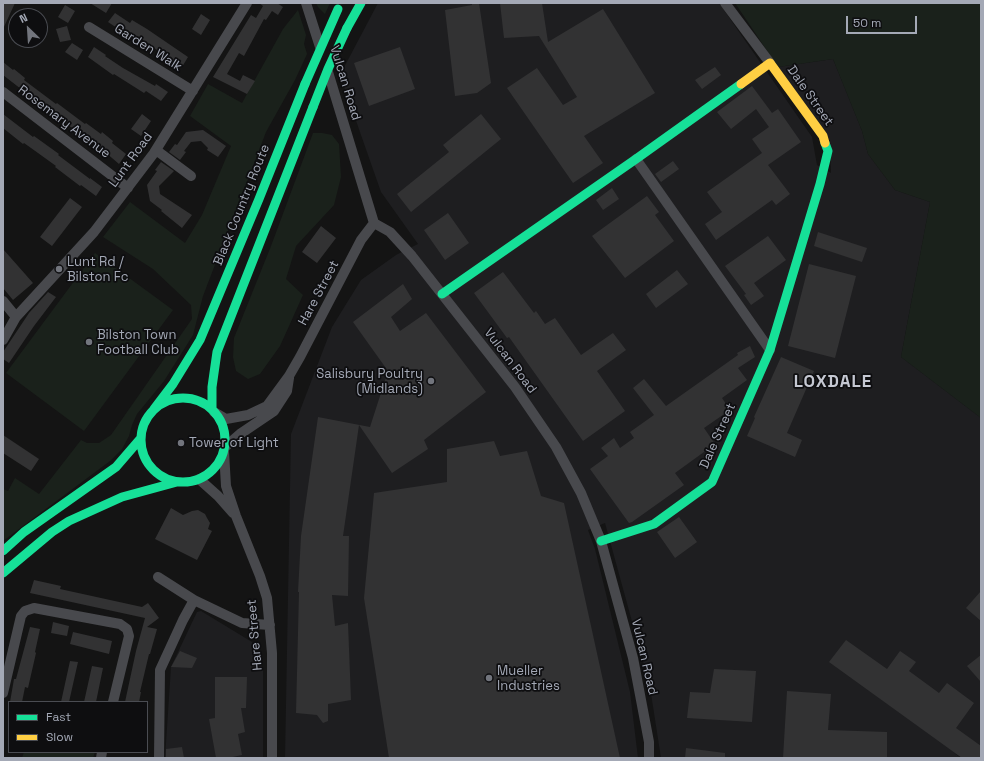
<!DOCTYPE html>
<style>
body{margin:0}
#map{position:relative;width:984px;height:761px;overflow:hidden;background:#141414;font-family:"Space Grotesk",sans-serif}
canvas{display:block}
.frame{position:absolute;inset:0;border:4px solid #a4a9b6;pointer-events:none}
.legend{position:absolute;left:8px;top:701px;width:140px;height:52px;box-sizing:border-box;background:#0e0e10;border:1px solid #4a4c52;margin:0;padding:5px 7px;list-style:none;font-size:12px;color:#a4a9b6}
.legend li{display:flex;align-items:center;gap:8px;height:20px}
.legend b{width:20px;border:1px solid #4a4c52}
.north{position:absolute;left:8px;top:8px;width:40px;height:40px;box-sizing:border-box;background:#0e0e10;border:1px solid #4a4c52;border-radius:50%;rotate:335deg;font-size:11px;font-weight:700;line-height:16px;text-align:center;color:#a4a9b6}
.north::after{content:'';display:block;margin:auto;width:14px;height:18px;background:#72757d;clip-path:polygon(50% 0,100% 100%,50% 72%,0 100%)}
.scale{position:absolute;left:846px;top:16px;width:71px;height:18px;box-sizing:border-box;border:2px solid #a4a9b6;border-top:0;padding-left:5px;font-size:12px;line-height:14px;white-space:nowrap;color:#a4a9b6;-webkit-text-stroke:3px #0e0e10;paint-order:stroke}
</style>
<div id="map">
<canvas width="984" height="761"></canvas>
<div class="frame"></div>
<ul class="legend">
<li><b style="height:5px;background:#16e098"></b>Fast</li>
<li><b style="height:5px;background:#ffcf43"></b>Slow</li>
</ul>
<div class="north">N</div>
<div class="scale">50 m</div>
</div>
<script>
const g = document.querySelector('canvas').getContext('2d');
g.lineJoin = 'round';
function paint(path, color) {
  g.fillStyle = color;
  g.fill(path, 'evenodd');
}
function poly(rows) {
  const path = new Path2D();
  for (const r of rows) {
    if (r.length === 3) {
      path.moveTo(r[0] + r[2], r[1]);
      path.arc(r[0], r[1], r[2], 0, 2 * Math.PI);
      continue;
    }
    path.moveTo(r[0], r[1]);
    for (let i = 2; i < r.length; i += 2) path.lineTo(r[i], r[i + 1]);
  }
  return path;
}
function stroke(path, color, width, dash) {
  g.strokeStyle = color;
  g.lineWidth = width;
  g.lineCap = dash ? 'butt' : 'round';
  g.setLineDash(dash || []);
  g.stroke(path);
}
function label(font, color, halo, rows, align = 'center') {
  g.font = font + ' "Space Grotesk",sans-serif';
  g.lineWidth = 3.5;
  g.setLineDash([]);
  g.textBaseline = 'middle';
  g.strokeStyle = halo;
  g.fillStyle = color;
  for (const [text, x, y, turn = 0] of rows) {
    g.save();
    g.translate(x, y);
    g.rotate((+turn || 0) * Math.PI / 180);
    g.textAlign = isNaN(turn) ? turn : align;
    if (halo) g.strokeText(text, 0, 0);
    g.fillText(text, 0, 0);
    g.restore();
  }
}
paint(poly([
 [378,3,719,3,812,137,817,165,831,173,830,141,778,67,833,59,862,131,868,154,895,190,930,202,901,357,981,418,981,758,962,758,953,752,961,758,661,758,650,687,605,523,588,530,595,549,630,692,638,758,285,758,291,434,332,327,361,280,396,255,418,244,381,192,340,75],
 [201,611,252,642,259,655,263,670,263,758,165,758,171,667,197,612]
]), '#1e1e20');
paint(poly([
 [316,3,330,3,325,14,318,7],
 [735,3,981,3,981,418,901,357,930,202,895,190,868,154,862,131,833,59,778,67],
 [298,10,306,35,304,44,307,54,295,80,266,132,203,296,193,335,164,381,137,414,132,425,129,436,122,449,110,461,3,541,3,489,8,491,15,478,39,494,81,440,87,443,99,443,111,435,192,319,191,305,153,269,103,237,130,202,185,243,202,215,231,146,190,116,208,84,242,103,283,29],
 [313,133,322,133,332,135,339,144,341,177,334,205,296,246,286,279,303,295,280,346,260,374,248,379,236,371,233,357,234,338,271,246],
 [95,253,173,310,84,431,6,373],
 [24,752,95,752,93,758,22,758]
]), '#1a211b');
paint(poly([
 [3,3,15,3,3,29],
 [90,3,112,3,106,13],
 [259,3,277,3,283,7,278,15,272,11,266,20,264,19,244,56,239,53,227,74,240,81,243,75,255,81,247,94,213,77,251,15,256,18,263,6],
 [472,3,479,3,491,83,477,93,455,96,445,10,472,5],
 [500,3,542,3,548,42,603,9,655,93,584,136,603,163,573,183,507,88,537,68,563,105,577,97,539,36,504,38],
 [65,5,75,11,68,23,58,17],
 [115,13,130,23,132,20,147,29,188,57,182,67,138,37,121,27,120,30,108,22],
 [201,14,210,20,201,35,192,29],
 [67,26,71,40,60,42,56,29],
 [72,43,83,50,77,60,65,52],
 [94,47,106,55,105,56,123,68,155,86,156,84,168,92,161,101,146,91,144,93,114,74,113,75,88,57],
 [400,47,415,89,369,106,354,63],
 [3,62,13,70,14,69,25,78,24,80,56,104,57,103,85,124,86,123,101,134,102,132,113,141,112,143,126,154,119,164,91,140,63,122,64,121,48,109,48,110,33,98,31,100,20,91,21,89,3,75],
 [715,67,721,75,702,89,695,80],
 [752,86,772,113,778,109,801,142,768,165,790,194,776,205,772,200,716,240,705,224,722,212,707,192,762,153,752,139,769,127,756,109,731,129,717,112],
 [3,114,33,137,34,136,59,154,58,155,90,179,90,178,102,187,96,196,81,185,80,186,55,167,56,166,38,153,24,143,23,144,3,128],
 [142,114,151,121,141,136,131,129],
 [481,114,501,139,411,212,397,194,449,152,443,145],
 [203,130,226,146,218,157,207,150,208,148,201,141,191,142,184,151,186,152,180,160,169,152,175,144,177,145,186,132],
 [673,161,679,169,661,182,655,174],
 [161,162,174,171,159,186,160,194,192,215,182,228,161,211,162,210,150,201,147,185,157,171,155,170],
 [612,188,619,199,603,210,596,200],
 [647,196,659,212,655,215,674,241,625,278,592,236],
 [70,198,82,207,52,246,40,237],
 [448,213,469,243,445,260,424,230],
 [321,226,336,238,317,263,302,252],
 [818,232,867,248,862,262,814,246],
 [768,236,786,260,754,283,764,296,751,305,744,295,746,294,725,266],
 [3,249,33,283,13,300,3,288],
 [809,264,856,276,835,358,788,346],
 [677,270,688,284,656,308,646,294],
 [503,272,534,313,536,311,545,324,555,318,581,355,613,333,626,350,597,371,625,411,583,441,509,337,507,338,474,293],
 [403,284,412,299,391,317,400,331,426,313,486,392,424,440,428,449,392,473,359,425,343,536,349,536,348,596,332,595,335,626,348,623,351,700,328,704,328,721,323,723,317,715,296,713,299,592,298,592,301,536,318,417,370,427,388,371,353,322],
 [48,292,56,297,34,326,9,363,3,359,3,352,29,313],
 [750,346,755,357,738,368,747,380,722,398,730,410,704,428,715,444,675,473,684,485,632,522,629,523,590,469,608,456,601,448,614,438,620,448,634,438,630,432,654,415,633,388,644,379,666,406,738,355,737,353],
 [781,357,814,371,787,433,802,440,795,457,747,436,755,418,754,417],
 [3,435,39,459,31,471,3,453],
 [494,441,500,456,527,451,541,496,564,503,620,758,389,758,364,598,374,493,447,482,447,449],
 [171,508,183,515,192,511,198,510,205,514,207,518,210,523,208,529,212,531,197,560,155,539],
 [679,517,697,542,675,558,657,532],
 [34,580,61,586,60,589,142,607,148,603,159,618,147,627,157,629,150,654,149,654,140,692,141,692,139,702,125,702,136,651,145,618,30,593],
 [981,591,981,621,966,608],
 [53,622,69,626,67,636,51,633],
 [30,627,40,629,35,652,36,653,28,688,25,687,22,702,10,702,14,679,16,679],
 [73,632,112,641,109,654,70,644],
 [846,640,887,669,900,651,916,662,909,671,939,693,947,683,974,703,956,728,981,746,981,758,962,758,829,662],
 [180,651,197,658,192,668,171,667],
 [981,655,981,682,967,666],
 [70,661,78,662,69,702,61,702],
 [92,666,103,668,96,702,84,702],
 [714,669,756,671,752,722,687,718,690,692,710,693],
 [215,677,247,677,246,708,241,708,245,732,238,734,242,755,228,758,216,758,209,719,215,718],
 [787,691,831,694,828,730,887,732,887,758,783,758],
 [182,747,184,758,166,758,166,749],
 [686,748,725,753,725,758,685,758]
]), '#323233');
stroke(poly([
 [306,3,320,47],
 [725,3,770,63],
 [89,27,193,91],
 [328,72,374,223,390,232,412,256,515,387,556,447,581,493,601,541,633,658,649,742,649,758],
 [3,92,128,188],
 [156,150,191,176],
 [636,159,770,350],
 [3,301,16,317],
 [3,340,16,317,94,232,154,153,247,3],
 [214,412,226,419,248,415,267,406,289,376,300,357,361,240,374,223],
 [225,447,240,434,274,411,287,391,289,378],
 [224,452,226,486,236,516,260,576,267,598,272,653,272,758],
 [199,479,218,496,233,513],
 [158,577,194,600,242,623,270,625],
 [3,693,21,616,25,611,34,608,120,624,127,629,129,636,113,702],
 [101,758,102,752],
 [159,758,160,670,183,620,194,600]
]), '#48494d', 10);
stroke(poly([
 [347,28,361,3],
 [442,294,636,159,741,84],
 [183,440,42],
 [154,409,173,384,200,340,259,199,305,84],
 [212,409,212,387,217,352,313,107],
 [601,541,654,524,712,482,770,350,820,184,828,151,825,143],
 [3,551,24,532,116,467,141,438],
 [3,573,52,532,69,521,122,497,177,482]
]), '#16e098', 9);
stroke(poly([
 [741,84,770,63,823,136,825,143]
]), '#ffcf43', 9);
stroke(poly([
 [305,84,338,9],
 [313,107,328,69,347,28]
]), '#16e098', 9);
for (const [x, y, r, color] of [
 [59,269,4,"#72757d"],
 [89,342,4,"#72757d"],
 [431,381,4,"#72757d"],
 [181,443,4,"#72757d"],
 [489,678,4,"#72757d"]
]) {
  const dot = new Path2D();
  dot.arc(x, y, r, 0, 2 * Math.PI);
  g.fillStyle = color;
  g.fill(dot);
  stroke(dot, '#0e0e10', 1.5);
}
label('13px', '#a4a9b6', '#0e0e10', [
 ["Garden Walk",148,48,32],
 ["Vulcan Road",345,83,73],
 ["Dale Street",810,96,55],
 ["Rosemary Avenue",64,122,37],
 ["Lunt Road",131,160,-54],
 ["Black Country Route",242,205,-68],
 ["Hare Street",319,293,-62],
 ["Vulcan Road",510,361,53],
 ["Dale Street",718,436,-66],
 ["Hare Street",255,635,-95],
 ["Vulcan Road",644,657,77]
]);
label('13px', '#a4a9b6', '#0e0e10', [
 ["Lunt Rd /",67,262],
 ["Bilston Fc",67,277],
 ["Bilston Town",97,335],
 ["Football Club",97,350],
 ["Salisbury Poultry",423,374,"right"],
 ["(Midlands)",423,389,"right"],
 ["Tower of Light",189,443],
 ["Mueller",497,671],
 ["Industries",497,686]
], 'left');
g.letterSpacing = '1px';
label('bold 17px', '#c5c8d2', '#0e0e10', [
 ["LOXDALE",833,382]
]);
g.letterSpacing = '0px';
</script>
